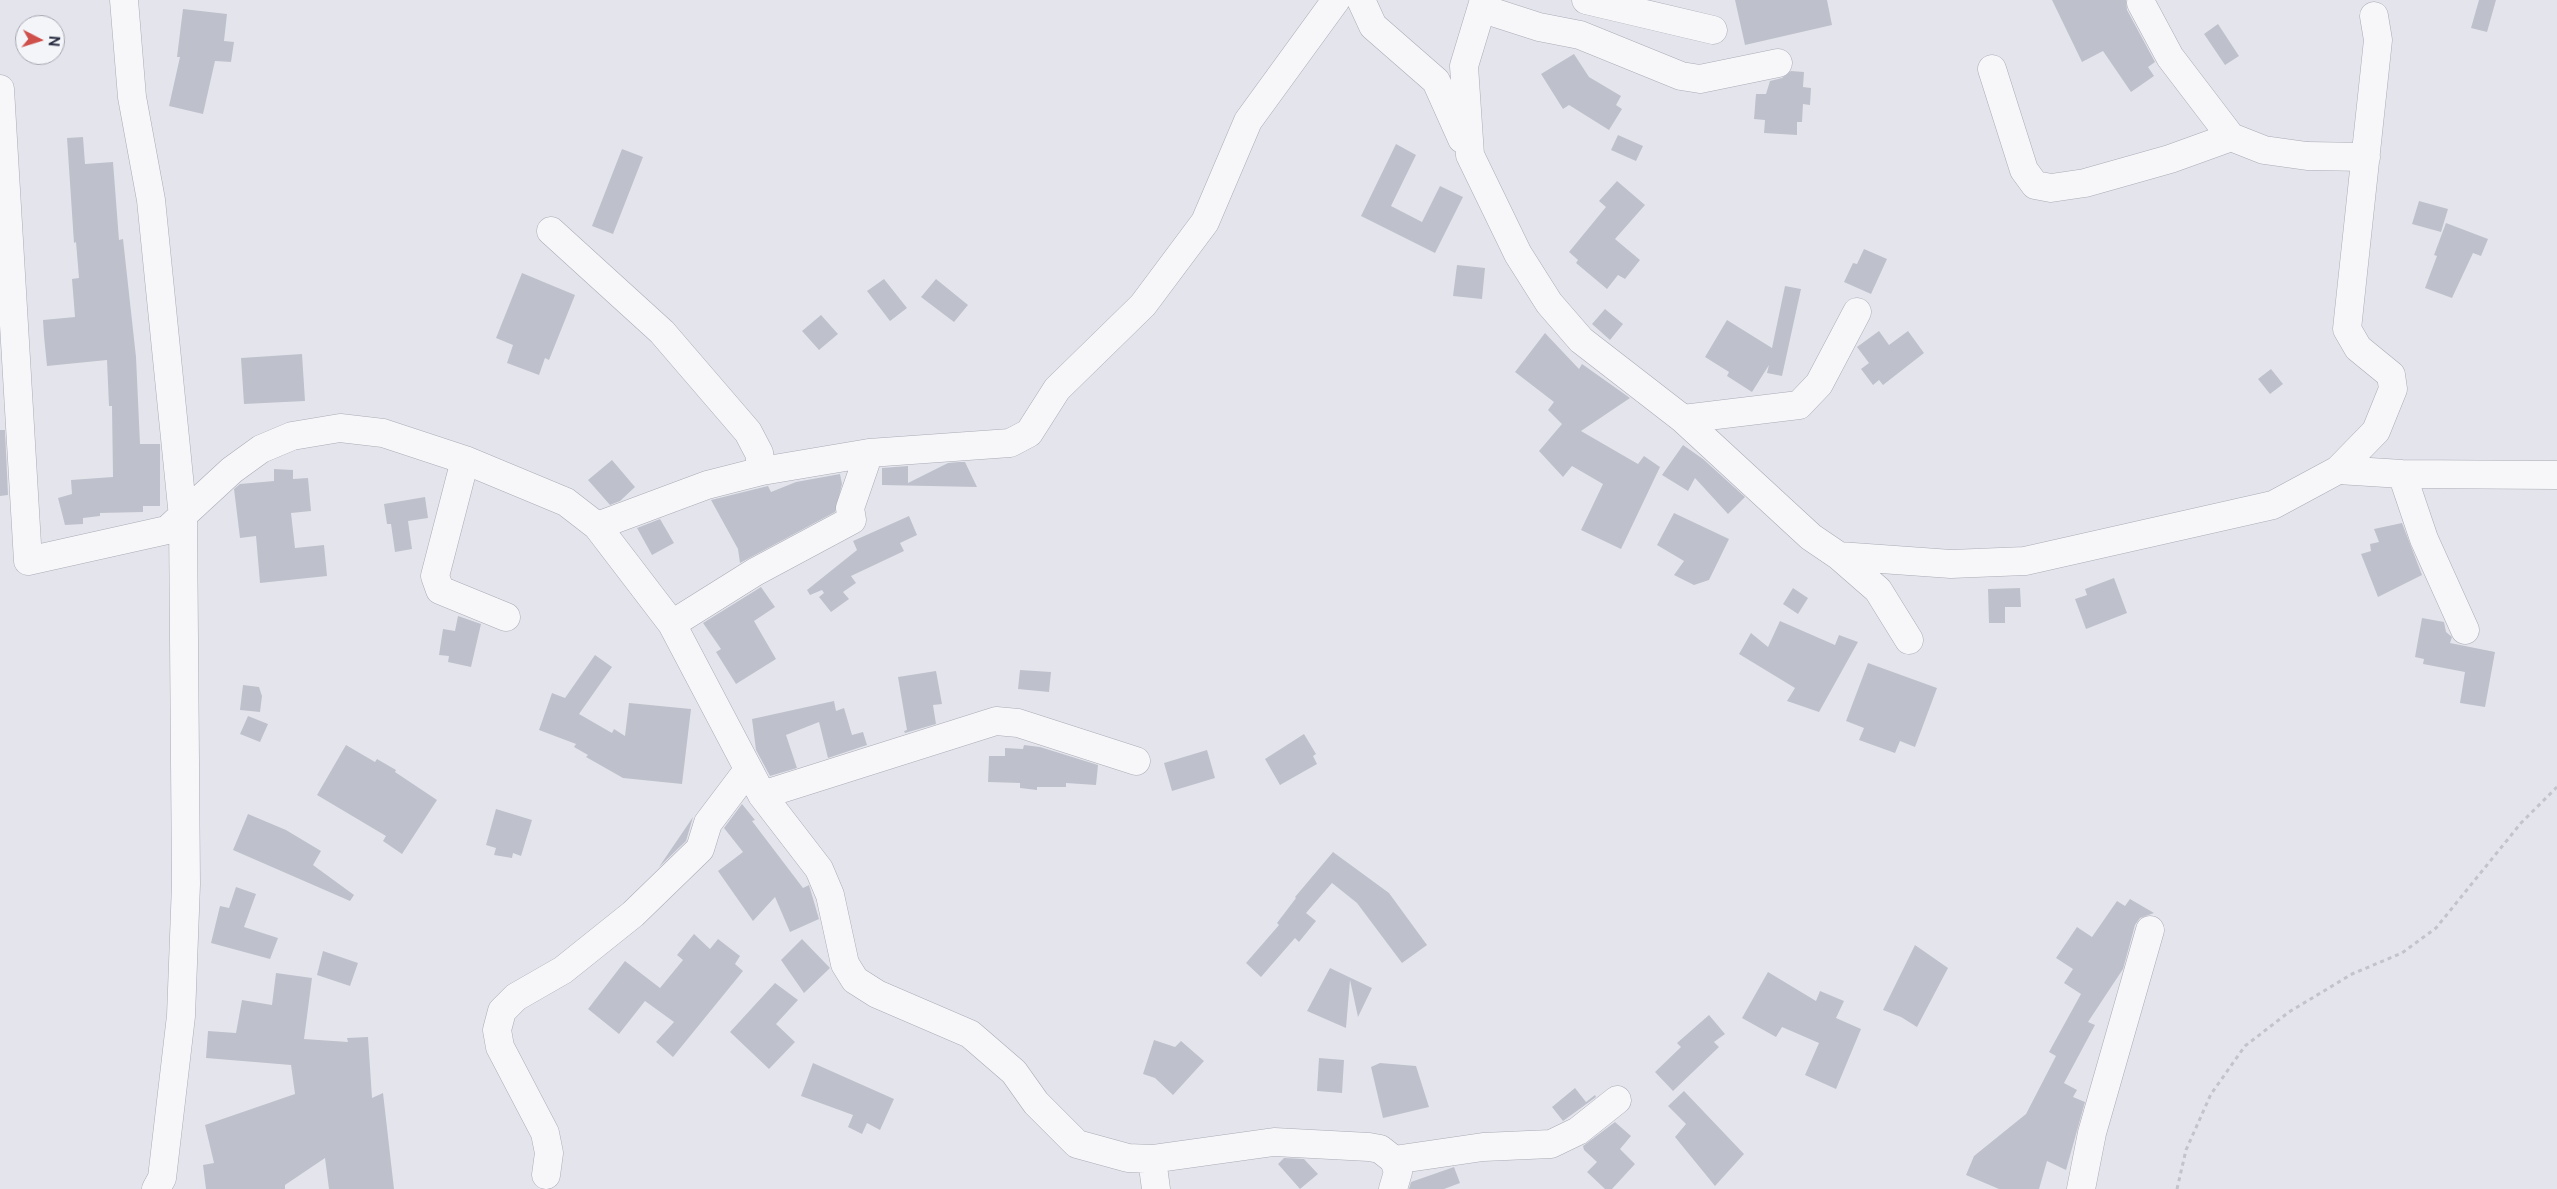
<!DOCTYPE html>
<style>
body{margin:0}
#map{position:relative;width:2557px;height:1189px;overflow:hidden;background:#e4e5ec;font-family:"Public Sans",sans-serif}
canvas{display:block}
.north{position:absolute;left:15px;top:15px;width:50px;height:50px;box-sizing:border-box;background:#f4f5f9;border:1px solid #a4a6b1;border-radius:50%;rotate:95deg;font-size:14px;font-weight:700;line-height:20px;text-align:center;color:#2b3044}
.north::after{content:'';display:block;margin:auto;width:18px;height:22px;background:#cf4f4a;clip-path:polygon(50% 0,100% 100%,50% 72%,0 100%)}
</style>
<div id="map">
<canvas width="2557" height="1189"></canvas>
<div class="north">N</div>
</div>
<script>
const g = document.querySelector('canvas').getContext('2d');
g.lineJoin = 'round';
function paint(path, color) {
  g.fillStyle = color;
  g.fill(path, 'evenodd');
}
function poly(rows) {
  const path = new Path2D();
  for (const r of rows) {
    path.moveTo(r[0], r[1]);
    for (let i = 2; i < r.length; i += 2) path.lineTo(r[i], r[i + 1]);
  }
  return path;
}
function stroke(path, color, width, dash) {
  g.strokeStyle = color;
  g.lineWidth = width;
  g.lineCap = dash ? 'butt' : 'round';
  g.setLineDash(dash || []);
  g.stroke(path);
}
paint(poly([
 [1735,0,1827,0,1832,25,1745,45],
 [2052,0,2126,0,2127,10,2155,62,2148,67,2154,76,2131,92,2103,51,2082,62],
 [2479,0,2496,0,2487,32,2471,28],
 [183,9,227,14,224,41,234,42,231,62,215,61,203,114,169,106,180,57,177,57],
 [2218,24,2239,56,2225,65,2204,34],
 [1574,54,1589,77,1621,96,1616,105,1622,109,1609,130,1569,105,1563,109,1541,74],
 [1791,71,1804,72,1803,87,1811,88,1810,105,1803,104,1802,122,1797,122,1797,135,1764,133,1765,120,1754,119,1756,94,1766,94,1770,81,1782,78],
 [1618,135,1643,146,1636,161,1611,150],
 [83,137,85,164,113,162,119,240,123,239,136,357,140,444,160,444,160,506,143,506,143,512,100,513,100,516,83,518,83,524,65,525,58,498,72,494,71,480,113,477,112,406,109,406,107,360,47,366,44,336,43,320,75,317,72,279,79,278,76,242,74,243,67,138],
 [1396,144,1416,155,1391,206,1422,222,1440,186,1463,197,1435,253,1361,216],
 [622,149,643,157,613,234,592,226],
 [1617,181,1645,205,1615,239,1640,260,1625,279,1618,275,1607,289,1576,263,1578,260,1569,252,1606,207,1599,201],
 [2419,201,2448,209,2441,232,2412,224],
 [2446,223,2488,239,2481,256,2473,253,2452,298,2425,288,2437,256,2434,255],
 [1864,249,1887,259,1871,294,1844,282,1853,263,1857,264],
 [1457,265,1485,268,1482,299,1453,296],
 [522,273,575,295,549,360,545,358,539,375,507,363,513,345,496,338],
 [884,279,907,308,890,321,867,291],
 [936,279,968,305,954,322,921,297],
 [1785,286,1801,289,1782,376,1767,373,1769,365,1752,392,1727,376,1729,372,1705,357,1727,320,1772,348],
 [1605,309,1623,324,1610,340,1592,324],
 [821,315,838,334,819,350,802,331],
 [1879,331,1889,345,1908,331,1924,353,1883,385,1879,380,1873,385,1861,369,1869,363,1857,347],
 [1545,333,1579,369,1582,364,1630,398,1581,431,1638,464,1644,456,1660,467,1621,549,1581,530,1603,484,1572,466,1563,477,1539,451,1562,424,1548,410,1554,402,1515,372],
 [302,354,305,401,244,404,241,358],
 [2271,369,2283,384,2270,394,2258,379],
 [0,430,5,430,8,495,0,496],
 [1683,445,1703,459,1745,497,1728,514,1695,478,1688,491,1662,475],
 [612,460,635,487,620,501,610,505,588,480],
 [959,462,965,462,977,487,882,485,882,468,908,466,908,483,948,463],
 [274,469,293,470,293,479,308,478,311,511,291,513,295,548,324,545,327,576,260,583,256,536,240,538,234,489,240,484,274,481],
 [840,474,842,484,835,512,740,563,738,549,711,500,768,486,771,492,796,482],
 [425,497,428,518,408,521,412,549,395,552,391,524,387,524,384,504],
 [1674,513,1729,539,1709,580,1694,585,1674,575,1684,561,1657,545],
 [909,516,917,535,900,543,904,551,851,576,856,583,843,592,849,599,831,612,819,597,824,593,822,590,810,595,807,590,857,550,853,541],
 [660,519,674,543,652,555,637,528],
 [2402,523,2422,575,2378,597,2361,554,2371,551,2370,544,2379,542,2374,529],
 [2114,578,2127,613,2086,629,2075,599,2087,595,2085,589],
 [761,587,775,607,754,621,776,659,736,684,716,652,721,649,703,623],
 [1793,588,1808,598,1798,614,1783,604],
 [2020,588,2021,607,2005,607,2005,623,1989,623,1988,589],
 [458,616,481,624,471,667,448,662,449,656,439,655,443,629,455,631],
 [2422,618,2444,622,2446,632,2452,637,2450,643,2495,652,2485,707,2460,703,2465,672,2423,664,2424,659,2415,657],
 [1780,621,1835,645,1839,635,1858,642,1819,712,1787,701,1795,688,1739,654,1751,633,1768,647],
 [595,655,612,667,579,714,612,733,614,729,625,736,629,703,691,709,682,784,623,778,586,757,588,755,574,747,576,744,539,730,552,693,565,698],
 [1868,663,1937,688,1915,747,1900,741,1895,753,1859,740,1864,728,1846,721],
 [1020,670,1051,672,1049,692,1018,689],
 [936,671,942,704,933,705,936,724,905,733,904,731,907,730,898,677],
 [243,685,259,687,262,696,260,712,240,710],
 [834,701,836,711,844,708,852,735,863,732,867,745,828,758,819,722,786,735,797,768,770,776,756,750,752,719],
 [248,716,268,724,260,742,240,734],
 [1304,734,1316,754,1313,756,1317,764,1280,785,1265,759],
 [346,745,375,762,377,759,396,770,395,772,437,800,402,854,383,841,386,836,317,795],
 [1024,745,1040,747,1098,765,1096,785,1066,783,1066,787,1037,787,1037,790,1020,788,1020,783,988,782,989,756,1005,756,1005,748,1023,749],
 [1207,750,1215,778,1172,791,1164,763],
 [742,804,755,820,752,821,803,888,809,885,819,919,790,932,775,897,753,921,718,871,743,852,724,828],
 [496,809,532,820,521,856,513,853,512,858,494,855,496,848,486,845],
 [248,814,286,830,321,851,313,865,354,895,350,901,233,850],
 [693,817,686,841,659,867],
 [1333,852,1389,893,1427,945,1402,963,1357,903,1332,883,1306,913,1316,921,1299,942,1295,938,1261,977,1246,963,1279,925,1277,923,1296,898,1295,897],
 [236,887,256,894,244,927,278,938,270,959,211,943,220,906,229,908],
 [2130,899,2154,913,2140,918,2135,925,2123,969,2088,1022,2095,1025,2064,1083,2077,1090,2073,1097,2085,1102,2066,1170,2047,1161,2039,1189,1999,1189,1966,1175,1974,1156,2026,1114,2056,1056,2049,1052,2081,994,2064,983,2073,969,2056,958,2077,927,2092,937,2117,901,2125,906],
 [694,934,710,949,718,939,740,956,735,964,743,971,673,1057,656,1042,674,1022,645,1001,619,1034,588,1009,625,961,660,988,683,960,677,955],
 [802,939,830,968,804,993,781,960],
 [1915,945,1948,968,1917,1027,1901,1017,1883,1010],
 [323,951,358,963,350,986,317,975],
 [1330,968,1372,988,1358,1017,1350,980,1346,1028,1307,1011],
 [1768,972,1816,1001,1820,991,1844,1001,1836,1018,1861,1029,1836,1089,1805,1075,1819,1043,1782,1027,1776,1037,1742,1018],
 [276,973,312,978,304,1039,348,1042,347,1038,368,1037,372,1098,383,1093,394,1189,329,1189,325,1158,285,1185,285,1189,206,1189,203,1165,214,1163,205,1125,295,1094,291,1065,206,1058,208,1031,236,1033,242,1000,272,1005],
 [775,983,798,1000,776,1024,795,1042,769,1069,730,1032],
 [1709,1015,1725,1034,1714,1042,1719,1047,1673,1091,1655,1072,1681,1047,1677,1043],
 [1154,1040,1175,1047,1181,1041,1204,1061,1173,1095,1155,1078,1143,1074],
 [1319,1058,1344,1060,1342,1093,1317,1091],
 [813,1063,894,1099,880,1130,867,1123,862,1134,848,1127,853,1115,801,1096],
 [1380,1063,1416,1066,1429,1107,1383,1118,1371,1067],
 [1575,1088,1586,1102,1595,1095,1596,1097,1563,1121,1552,1107],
 [1684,1091,1744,1154,1715,1186,1675,1137,1686,1124,1668,1106],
 [1615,1122,1631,1136,1620,1149,1635,1164,1612,1189,1605,1189,1587,1172,1597,1162,1584,1150,1583,1146],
 [1284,1158,1304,1159,1318,1174,1300,1189,1278,1164],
 [1454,1167,1460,1183,1444,1189,1409,1189,1411,1182]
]), '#bec0cb');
const minor = poly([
 [124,0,132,97,151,200,183,517,186,884,181,1016,162,1178,156,1189],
 [1361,0,1373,26,1436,81,1462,139],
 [1484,0,1464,66,1470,155,1518,254,1549,303,1581,340,1683,419,1811,537,1839,556,1951,564,2025,561,2273,505,2338,470,2376,431,2393,389,2391,375,2358,348,2347,329,2378,40,2374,16],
 [1586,0,1713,30],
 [2141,3,2170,57,2231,137,2264,150,2307,156,2366,157],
 [1483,9,1539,27,1580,35,1681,76,1700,79,1778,63],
 [1992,69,2024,170,2035,185,2051,188,2085,183,2170,159,2231,137],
 [0,89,28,561,167,530,232,470,261,449,292,436,340,428,383,433,465,460,566,502,597,526,672,624,762,795,819,869,830,895,845,964,855,980,877,994,970,1034,1014,1072,1036,1103,1077,1144,1128,1158,1152,1159,1274,1142,1369,1147,1380,1149,1394,1160,1398,1172,1393,1189],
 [551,231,662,332,748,432,759,453,762,471],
 [1683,419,1799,405,1819,384,1857,312],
 [465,460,435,576,440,590,506,617],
 [2338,470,2402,474,2557,475],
 [2402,474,2424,539,2465,630],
 [597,526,707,485,762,471,869,453,1010,443,1029,433,1057,389,1143,305,1205,222,1248,121,1336,0],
 [1839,556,1878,590,1909,640],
 [672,624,755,572,852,520,850,508,869,453],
 [762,795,996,721,1018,723,1136,761],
 [1152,1159,1156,1189],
 [1394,1160,1483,1147,1551,1144,1578,1131,1617,1100],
 [546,1175,549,1153,545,1133,500,1047,497,1030,502,1011,516,997,563,970,633,914,700,849,708,823,748,770],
 [2081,1189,2092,1133,2150,930]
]);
stroke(minor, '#a9abb6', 29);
stroke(poly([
 [2177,1189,2186,1150,2211,1094,2245,1046,2289,1012,2352,974,2402,953,2436,928,2521,823,2557,787]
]), '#c2c3cb', 3, [4, 4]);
stroke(minor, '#f7f7fa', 28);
</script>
